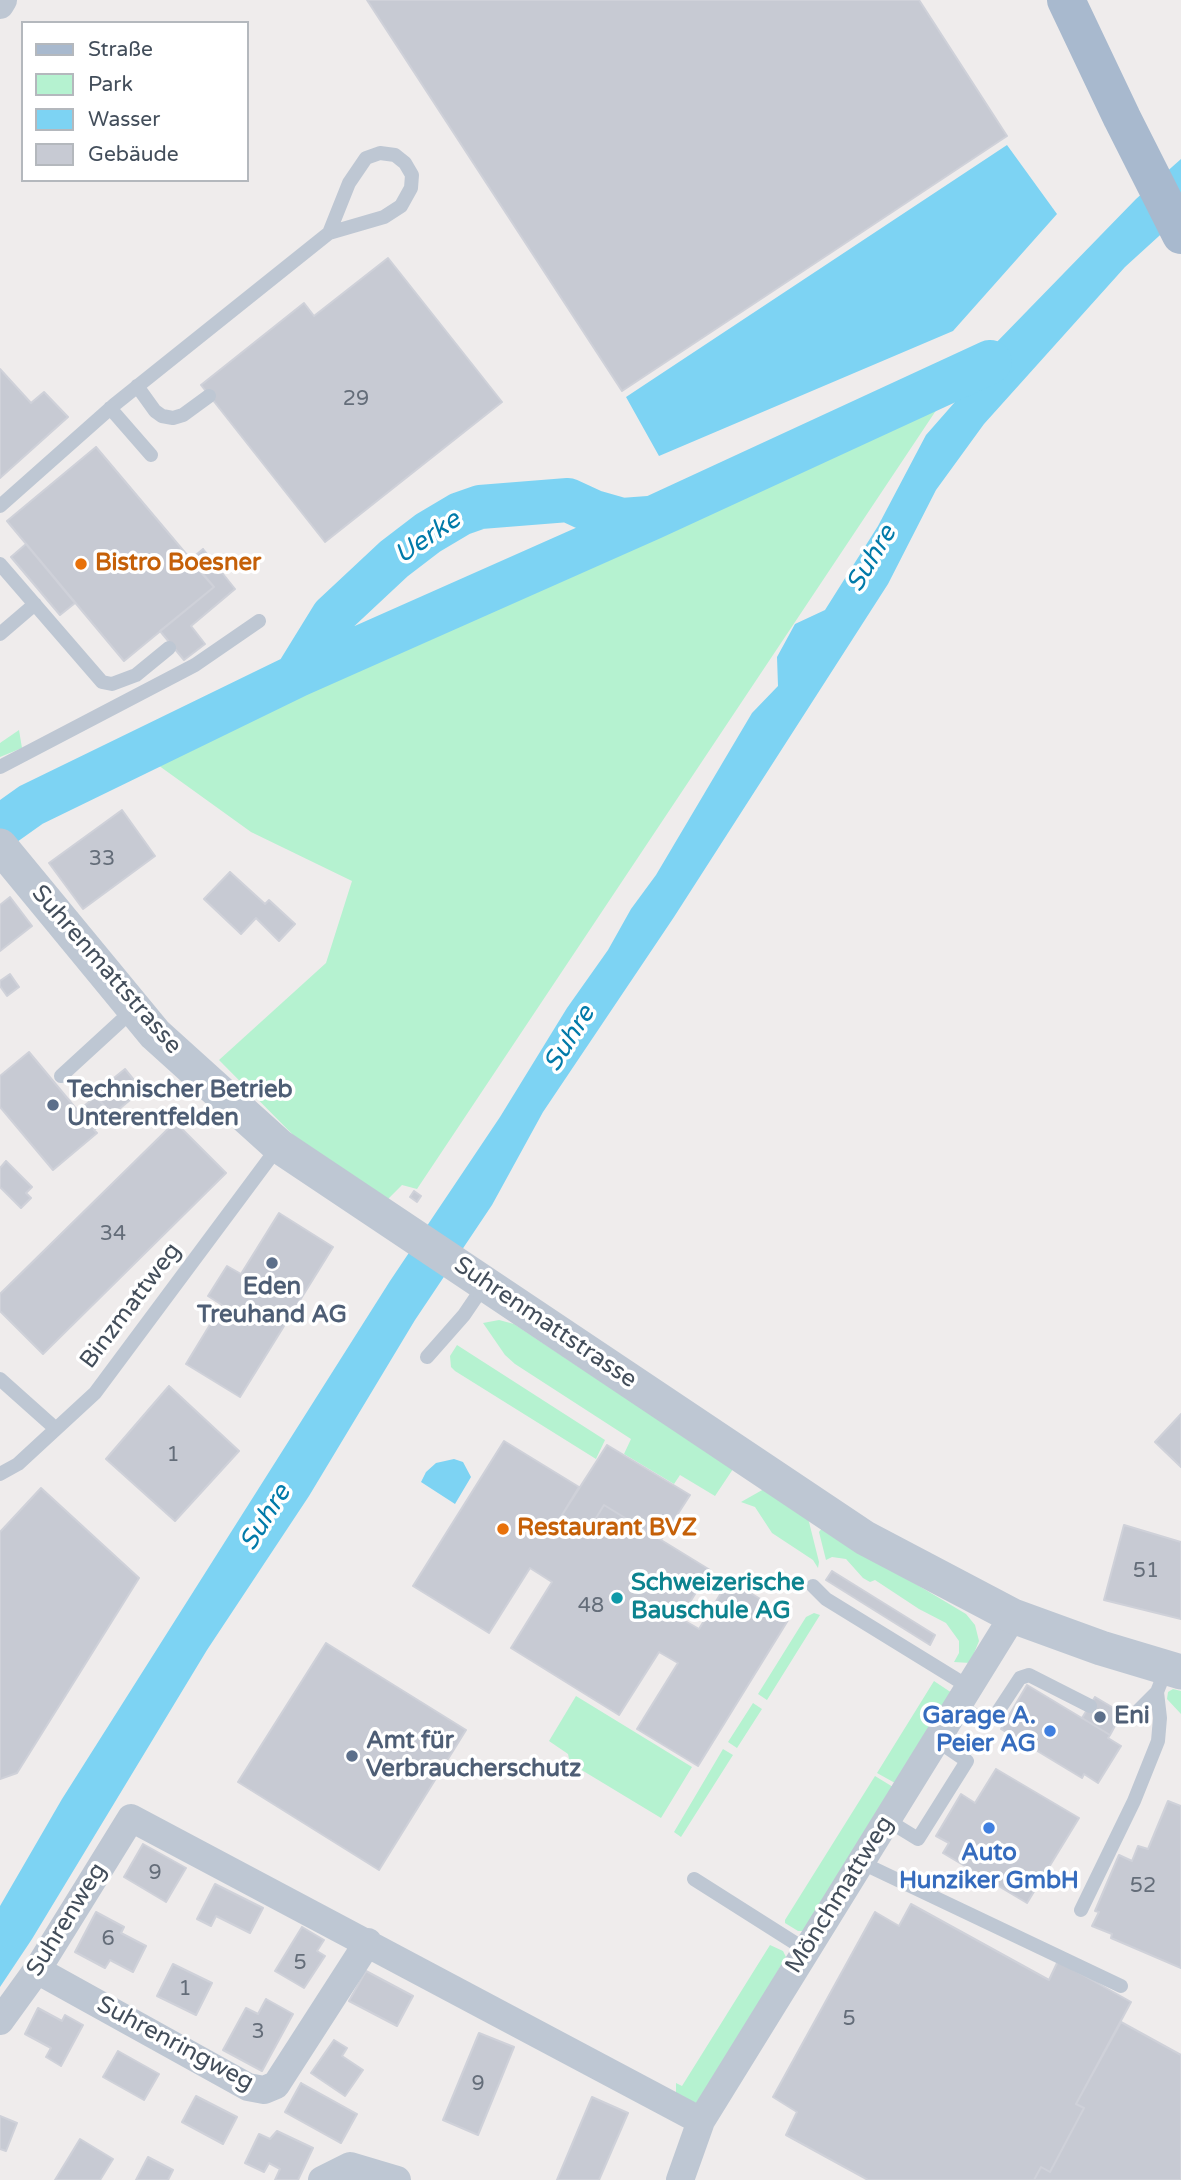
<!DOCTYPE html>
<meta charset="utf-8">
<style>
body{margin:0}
#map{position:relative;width:1181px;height:2180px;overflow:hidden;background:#efecec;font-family:"Varela Round",sans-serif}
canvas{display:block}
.legend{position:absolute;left:21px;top:21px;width:228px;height:161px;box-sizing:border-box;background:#fff;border:2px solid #b4b8bd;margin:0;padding:9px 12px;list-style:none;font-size:21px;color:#434e5b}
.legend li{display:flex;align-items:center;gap:14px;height:35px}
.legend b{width:35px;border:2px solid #b4b8bd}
</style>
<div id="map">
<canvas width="1181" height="2180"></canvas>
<ul class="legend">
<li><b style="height:9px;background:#a8b9ce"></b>Straße</li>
<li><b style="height:19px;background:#b5f2d0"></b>Park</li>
<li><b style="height:19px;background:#7dd3f3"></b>Wasser</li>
<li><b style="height:19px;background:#c7cad3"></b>Gebäude</li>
</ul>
</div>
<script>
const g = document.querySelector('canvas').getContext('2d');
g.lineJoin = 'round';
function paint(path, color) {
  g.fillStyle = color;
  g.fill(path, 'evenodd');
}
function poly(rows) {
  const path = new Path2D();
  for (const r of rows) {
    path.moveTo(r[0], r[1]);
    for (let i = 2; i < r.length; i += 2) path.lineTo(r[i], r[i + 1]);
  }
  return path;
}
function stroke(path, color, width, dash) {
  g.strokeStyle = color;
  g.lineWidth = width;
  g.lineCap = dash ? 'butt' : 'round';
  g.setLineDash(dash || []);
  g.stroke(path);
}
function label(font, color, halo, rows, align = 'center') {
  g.font = font + ' "Varela Round",sans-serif';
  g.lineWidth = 7;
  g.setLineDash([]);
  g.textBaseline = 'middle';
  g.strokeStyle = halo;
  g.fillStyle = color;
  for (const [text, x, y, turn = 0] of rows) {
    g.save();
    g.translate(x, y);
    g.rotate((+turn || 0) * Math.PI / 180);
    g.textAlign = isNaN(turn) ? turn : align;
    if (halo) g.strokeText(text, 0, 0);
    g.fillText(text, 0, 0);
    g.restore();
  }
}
paint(poly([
 [941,403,417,1189,402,1185,387,1200,298,1140,219,1060,326,963,352,881,251,832,151,760],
 [19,730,22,748,0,757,0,743],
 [499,1320,514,1324,733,1469,715,1496,680,1475,674,1484,624,1454,631,1439,515,1364,505,1355,483,1323],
 [457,1345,605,1440,596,1459,455,1371,451,1367,450,1356],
 [764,1489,808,1518,819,1562,818,1568,813,1560,772,1533,755,1507,741,1502],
 [822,1528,966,1614,975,1625,979,1641,970,1663,954,1662,959,1653,959,1641,946,1623,919,1609,875,1580,870,1582,863,1578,846,1559,832,1557,826,1560,819,1532],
 [814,1613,820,1615,767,1700,758,1694,806,1617],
 [934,1681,952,1693,895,1783,877,1773],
 [1173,1689,1181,1691,1181,1714,1167,1699,1168,1692],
 [576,1696,692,1767,661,1818,570,1763,568,1754,549,1741],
 [753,1703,762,1709,737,1748,728,1742],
 [723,1749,733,1755,681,1837,674,1832],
 [875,1776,893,1787,803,1931,798,1931,785,1923,785,1920],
 [770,1945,783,1951,786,1957,695,2111,676,2103,676,2083,682,2086]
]), '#b5f2d0');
paint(poly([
 [1007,145,1057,214,953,331,659,456,626,397],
 [1181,159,1181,216,1125,267,984,424,936,490,888,584,674,917,543,1112,492,1205,415,1320,309,1496,207,1650,32,1939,0,1987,0,1906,62,1799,390,1281,500,1117,567,1008,608,950,631,909,656,875,752,713,778,686,777,657,795,624,825,610,878,526,926,435,990,362,991,348,1136,199],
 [454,1459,463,1462,471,1477,455,1504,421,1482,426,1472,436,1463]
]), '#7dd3f3');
stroke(poly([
 [296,676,333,616,394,559,428,533,460,514,480,507,568,500,594,512,622,520,649,518],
 [0,827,31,805,296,676,652,518,990,362]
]), '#7dd3f3', 44);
const building = poly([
 [367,0,919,0,1007,136,622,391,367,0],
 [388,258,502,402,325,542,201,385,304,303,314,316,388,258],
 [0,369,31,403,44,392,68,417,0,478,0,369],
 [96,447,214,587,124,661,7,521,96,447],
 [26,544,75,603,60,615,11,557,26,544],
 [203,549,235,589,191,626,205,644,184,660,160,631,214,587,190,560,203,549],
 [122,810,155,856,83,909,49,863,122,810],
 [230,872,265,904,269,900,295,924,279,941,256,918,241,934,204,899,230,872],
 [10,897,32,926,0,951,0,905,10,897],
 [10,974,19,987,7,996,0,986,0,981,10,974],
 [29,1052,78,1111,96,1096,112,1115,94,1130,97,1133,53,1170,0,1107,0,1076,29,1052],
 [125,1069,142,1090,112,1115,94,1094,125,1069],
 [175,1122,226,1173,43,1354,0,1311,0,1294,175,1122],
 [6,1161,32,1187,26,1193,31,1198,21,1208,0,1187,0,1168,6,1161],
 [414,1191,421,1196,417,1202,410,1197,414,1191],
 [279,1213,333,1247,240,1397,186,1364,222,1305,208,1296,227,1266,241,1274,279,1213],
 [169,1386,239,1451,175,1521,106,1459,169,1386],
 [1181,1414,1181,1467,1155,1442,1181,1414],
 [504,1441,579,1487,562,1515,588,1531,604,1505,710,1570,680,1618,699,1629,729,1580,790,1617,698,1766,637,1729,678,1663,659,1652,619,1715,511,1648,552,1582,530,1568,489,1633,413,1586,504,1441],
 [607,1445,690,1495,661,1540,604,1505,588,1531,562,1515,607,1445],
 [41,1488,139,1578,17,1773,0,1779,0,1532,41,1488],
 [1124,1525,1181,1542,1181,1619,1104,1600,1124,1525],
 [832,1571,935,1635,930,1645,826,1580,832,1571],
 [326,1643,466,1730,379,1870,238,1782,326,1643],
 [1027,1685,1110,1735,1108,1738,1121,1746,1098,1783,1084,1774,1082,1778,1001,1729,1027,1685],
 [1095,1697,1122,1713,1110,1735,1082,1718,1095,1697],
 [996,1769,1079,1818,1027,1903,943,1853,949,1843,936,1836,961,1794,975,1803,996,1769],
 [1168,1801,1181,1806,1181,1968,1111,1938,1112,1934,1092,1926,1099,1912,1095,1911,1119,1855,1132,1861,1138,1846,1148,1849,1168,1801],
 [143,1844,186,1868,166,1902,124,1877,143,1844],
 [215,1884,263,1908,250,1933,216,1916,211,1926,197,1919,215,1884],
 [911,1904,1049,1980,1058,1961,1131,2002,1076,2104,1084,2108,1050,2172,1041,2167,1034,2180,868,2180,786,2135,797,2112,773,2097,875,1912,899,1926,911,1904],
 [96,1912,124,1927,121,1933,146,1946,133,1972,110,1960,105,1968,75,1952,96,1912],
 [302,1927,324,1940,317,1951,325,1956,304,1988,275,1971,302,1927],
 [173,1964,212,1983,196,2015,157,1996,173,1964],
 [366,1971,413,1996,397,2026,349,2001,366,1971],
 [266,1999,293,2014,262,2071,223,2050,246,2008,258,2014,266,1999],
 [38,2008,62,2021,65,2015,83,2025,61,2066,46,2057,51,2048,25,2034,38,2008],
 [1121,2022,1181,2055,1181,2180,1034,2180,1041,2167,1050,2172,1084,2108,1076,2104,1121,2022],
 [479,2033,514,2047,478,2135,443,2120,479,2033],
 [334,2040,347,2048,342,2056,363,2070,345,2096,311,2073,334,2040],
 [118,2051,159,2074,144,2100,103,2077,118,2051],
 [301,2083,357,2114,341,2143,285,2112,301,2083],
 [196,2096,237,2117,223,2144,182,2122,196,2096],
 [592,2097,628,2113,599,2180,557,2180,592,2097],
 [0,2116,17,2123,6,2151,0,2149,0,2116],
 [277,2131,313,2148,298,2180,275,2180,280,2169,269,2163,264,2172,245,2163,259,2134,270,2139,277,2131],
 [80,2139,113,2159,100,2180,55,2180,80,2139],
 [148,2157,173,2170,168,2180,136,2180,148,2157]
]);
paint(building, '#c7cad3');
stroke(building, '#cfd1d9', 2);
stroke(poly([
 [137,386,155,411,162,416,173,418,183,415,209,396],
 [110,408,151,455],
 [0,506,114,405,329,233,384,217,401,206,411,188,412,175,405,163,395,155,380,153,366,158,349,183,329,233],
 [0,564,102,682,112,684,136,675,169,648],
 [0,634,35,604],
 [0,767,195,665,259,621],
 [61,1076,133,1010],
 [427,1357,464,1315,485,1284],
 [0,1379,56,1429],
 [0,1474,18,1464,95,1393,278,1147],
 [813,1586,826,1599,969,1687],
 [958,1705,983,1720,995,1716,1020,1678,1029,1675,1090,1706],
 [1118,1720,1132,1717,1157,1692],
 [887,1820,918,1839,967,1761,936,1740],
 [860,1862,1121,1986],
 [694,1879,806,1950],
 [1081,1910,1134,1801,1158,1741,1160,1718,1157,1692,1166,1669]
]), '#bec7d3', 14);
stroke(poly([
 [0,5,3,0],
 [37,1970,248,2087,264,2090,276,2085,368,1942],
 [0,2021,37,1970,131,1818,701,2121],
 [322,2180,350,2166,397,2180],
 [680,2180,701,2121,1013,1616]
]), '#bec7d3', 28);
stroke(poly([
 [0,846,155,1034,279,1146,865,1538,1013,1616,1101,1648,1181,1672]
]), '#bec7d3', 35);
stroke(poly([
 [1066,0,1122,118,1181,235]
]), '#a8b9ce', 38);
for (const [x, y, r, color] of [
 [81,564,7,"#e8710a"],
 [53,1105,7,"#5c6f8a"],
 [272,1263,7,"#5c6f8a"],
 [503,1529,7,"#e8710a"],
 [617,1598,7,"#0f9aa8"],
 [1100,1717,7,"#5c6f8a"],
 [1050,1731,7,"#3f7fe0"],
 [352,1756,7,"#5c6f8a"],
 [989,1828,7,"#3f7fe0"]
]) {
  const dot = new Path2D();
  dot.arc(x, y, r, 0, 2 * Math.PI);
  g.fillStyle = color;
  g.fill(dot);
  stroke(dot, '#fff', 2.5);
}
label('21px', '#646d79', null, [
 ["29",356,399],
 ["33",102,859],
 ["34",113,1234],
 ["1",173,1455],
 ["51",1146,1571],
 ["48",591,1606],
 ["9",155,1873],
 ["52",1143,1886],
 ["6",108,1939],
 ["5",300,1963],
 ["1",185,1989],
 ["5",849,2019],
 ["3",258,2032],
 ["9",478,2084]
]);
label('bold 24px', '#c56008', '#fff', [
 ["Bistro Boesner",95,564],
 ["Restaurant BVZ",517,1529]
], 'left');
label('24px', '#434e5b', '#fff', [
 ["Suhrenmattstrasse",106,970,49],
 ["Binzmattweg",131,1306,-53],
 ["Suhrenmattstrasse",545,1323,34],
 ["Mönchmattweg",840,1895,-58],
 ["Suhrenweg",67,1920,-58],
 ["Suhrenringweg",175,2044,28]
]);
label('bold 24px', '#4e5e75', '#fff', [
 ["Technischer Betrieb",67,1091],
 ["Unterentfelden",67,1119],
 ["Eden",272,1288,"center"],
 ["Treuhand AG",272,1316,"center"],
 ["Eni",1114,1717],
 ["Amt für",366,1742],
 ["Verbraucherschutz",366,1770]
], 'left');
label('bold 24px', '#0d838f', '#fff', [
 ["Schweizerische",631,1584],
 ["Bauschule AG",631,1612]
], 'left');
label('bold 24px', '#366cbe', '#fff', [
 ["Garage A.",1036,1717],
 ["Peier AG",1036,1745],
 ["Auto",989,1854,"center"],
 ["Hunziker GmbH",989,1882,"center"]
], 'right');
label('italic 26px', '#017aa9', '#fff', [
 ["Uerke",428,538,-34],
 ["Suhre",872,559,-59],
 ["Suhre",570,1039,-58],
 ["Suhre",266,1518,-58]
]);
</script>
